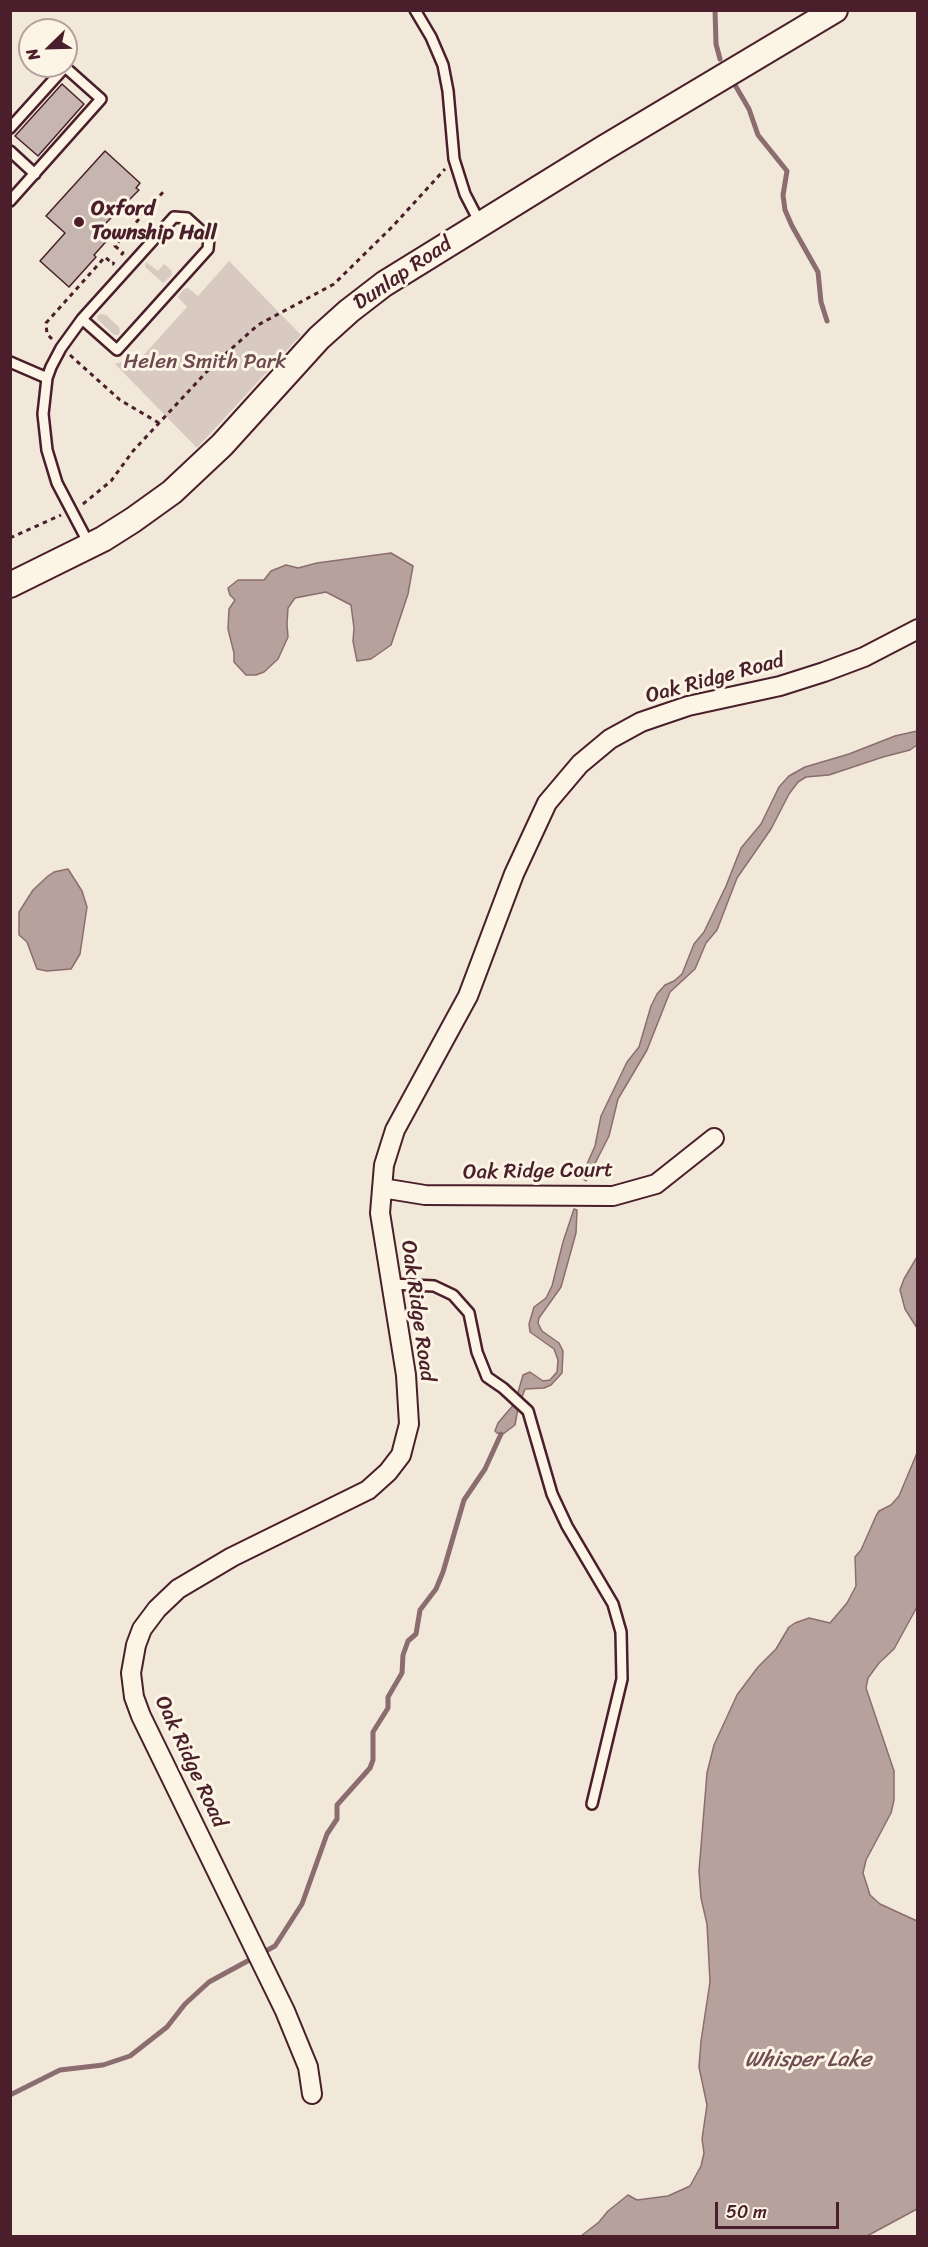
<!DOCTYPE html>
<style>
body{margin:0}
#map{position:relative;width:928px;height:2247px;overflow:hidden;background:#f1e8da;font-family:Sriracha,sans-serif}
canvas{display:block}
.frame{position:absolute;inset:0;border:12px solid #4a1f2b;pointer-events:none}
.north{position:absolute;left:18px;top:18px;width:60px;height:60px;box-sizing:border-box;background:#fcf5e5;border:2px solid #b59f9b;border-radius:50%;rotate:247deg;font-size:16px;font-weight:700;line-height:24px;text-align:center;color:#4a1f2b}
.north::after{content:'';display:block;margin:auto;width:21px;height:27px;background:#4a1f2b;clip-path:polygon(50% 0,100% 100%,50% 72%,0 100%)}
.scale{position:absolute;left:715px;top:2202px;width:124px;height:27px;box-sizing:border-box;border:3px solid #4a1f2b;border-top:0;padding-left:8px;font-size:18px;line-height:21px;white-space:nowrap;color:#4a1f2b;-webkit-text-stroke:4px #fcf5e5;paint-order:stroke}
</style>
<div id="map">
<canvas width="928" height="2247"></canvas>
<div class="frame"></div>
<div class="north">N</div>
<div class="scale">50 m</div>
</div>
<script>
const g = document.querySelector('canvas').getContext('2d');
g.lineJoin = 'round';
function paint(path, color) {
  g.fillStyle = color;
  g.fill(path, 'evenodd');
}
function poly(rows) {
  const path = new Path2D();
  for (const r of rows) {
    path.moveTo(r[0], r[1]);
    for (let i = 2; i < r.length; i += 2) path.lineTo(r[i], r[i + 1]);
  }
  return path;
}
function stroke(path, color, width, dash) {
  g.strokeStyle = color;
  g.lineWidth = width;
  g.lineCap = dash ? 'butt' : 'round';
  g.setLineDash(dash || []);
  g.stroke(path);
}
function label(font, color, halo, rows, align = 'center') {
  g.font = font + ' Sriracha,sans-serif';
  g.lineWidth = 6;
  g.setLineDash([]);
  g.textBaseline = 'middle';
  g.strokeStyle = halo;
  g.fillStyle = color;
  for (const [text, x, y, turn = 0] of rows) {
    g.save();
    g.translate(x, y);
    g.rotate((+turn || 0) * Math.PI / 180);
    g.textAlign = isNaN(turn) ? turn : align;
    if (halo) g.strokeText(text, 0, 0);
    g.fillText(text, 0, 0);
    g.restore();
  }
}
paint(poly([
 [229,261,301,335,197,448,115,364,122,362,131,369,187,307,178,297,184,289,188,288,198,296],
 [146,262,158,271,164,264,171,270,172,275,163,283,145,267],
 [101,314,106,315,119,327,120,332,118,335,114,335,98,320,97,316]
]), '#d8cac0');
const water = poly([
 [391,553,413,566,408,594,391,645,371,659,357,661,353,641,354,628,351,605,326,592,295,598,288,608,287,624,288,637,278,659,264,672,256,675,246,675,234,662,234,653,228,629,229,609,235,600,230,595,228,588,238,580,264,580,271,571,286,565,298,568,317,563,391,553],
 [917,731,917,745,910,750,883,757,829,775,806,777,798,782,789,794,771,829,737,878,717,930,706,943,695,969,670,992,647,1050,618,1099,609,1136,586,1181,584,1179,587,1164,595,1146,601,1116,627,1062,639,1047,651,1006,657,994,665,985,674,981,682,974,694,944,704,932,726,886,741,848,761,824,779,787,789,776,805,767,849,754,895,736,917,731],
 [68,869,82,891,87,907,80,954,71,969,47,971,37,969,27,942,19,935,19,912,33,890,48,876,54,872,68,869],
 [574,1209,577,1210,576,1233,561,1287,539,1318,538,1323,542,1331,559,1343,563,1351,562,1373,551,1385,544,1388,525,1389,518,1408,515,1425,503,1434,497,1433,495,1431,498,1423,515,1403,523,1375,530,1372,543,1381,550,1380,557,1372,558,1360,554,1349,530,1332,529,1324,534,1307,546,1298,552,1286,563,1242,574,1209],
 [917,1257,917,1328,905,1309,900,1290,904,1279,917,1257],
 [917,1453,917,1607,894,1649,879,1663,868,1678,866,1688,894,1771,894,1800,891,1813,866,1860,863,1873,870,1895,880,1904,917,1921,917,2209,867,2236,581,2236,599,2222,608,2211,628,2195,637,2200,668,2196,690,2186,701,2166,704,2153,702,2139,707,2105,699,2067,701,2041,710,1982,707,1924,701,1898,699,1871,707,1773,714,1745,737,1695,758,1667,776,1649,789,1627,795,1623,809,1618,830,1623,847,1603,856,1586,855,1557,861,1550,876,1516,879,1511,891,1505,899,1496,917,1453]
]);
paint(water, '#b6a19c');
stroke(water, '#8b6d6f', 1.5);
stroke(poly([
 [715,10,716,44,720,59],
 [735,85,749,109,758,135,787,171,783,195,785,210,792,226,818,272,821,302,827,321],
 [10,2095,60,2070,103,2065,130,2056,167,2027,185,2004,209,1982,275,1946,302,1904,327,1834,337,1819,337,1805,370,1768,373,1760,373,1732,388,1708,388,1697,402,1673,403,1655,408,1641,416,1634,420,1610,436,1589,443,1572,464,1500,485,1469,501,1434]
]), '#8b6d6f', 5);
const building = poly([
 [62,84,84,104,38,156,15,136,62,84],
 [105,151,140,183,136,188,139,190,101,228,111,236,94,255,96,257,69,287,40,261,65,233,46,216,105,151]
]);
paint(building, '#c7b6af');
stroke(building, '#4a1f2b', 1.5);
const lane = poly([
 [415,10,431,37,443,65,448,91,454,159,465,194,480,223],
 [10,128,65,67,101,99,10,201],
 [10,151,35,174],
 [82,319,117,350,208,249,209,238,187,218,174,217,82,319,61,348,51,367,47,378,43,414,47,450,57,483,89,544],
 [10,362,47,378],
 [391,1284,434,1286,453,1295,469,1313,477,1352,487,1377,503,1388,528,1411,552,1494,567,1526,613,1604,621,1632,622,1679,592,1804]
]);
const street = poly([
 [382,1188,425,1195,613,1196,656,1184,714,1138],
 [312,2094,308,2067,285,2011,141,1716,134,1697,131,1673,136,1645,142,1629,157,1609,178,1589,232,1557,368,1490,388,1472,401,1455,409,1424,406,1375,380,1213,384,1165,395,1130,468,996,514,874,547,803,580,764,610,739,641,722,688,706,780,686,824,672,864,657,918,629]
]);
const secondary = poly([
 [10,585,103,539,133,520,172,492,222,445,319,338,349,311,384,284,604,148,835,10]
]);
stroke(lane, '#4a1f2b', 14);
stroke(street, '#4a1f2b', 22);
stroke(secondary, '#4a1f2b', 28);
stroke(poly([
 [121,255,123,253,115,246,165,190],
 [52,339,47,334,46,323,105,257,113,264,114,262],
 [70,355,120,400,159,423],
 [83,504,111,481,133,451,213,365,258,325,334,284,393,226,445,169],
 [10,538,61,515]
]), '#4a1f2b', 3, [4.5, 4.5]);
stroke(lane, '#fcf5e5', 9);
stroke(street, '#fcf5e5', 18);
stroke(secondary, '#fcf5e5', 24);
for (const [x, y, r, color] of [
 [79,222,6,"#4a1f2b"]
]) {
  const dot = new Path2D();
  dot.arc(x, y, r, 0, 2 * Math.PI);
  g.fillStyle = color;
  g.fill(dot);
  stroke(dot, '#fcf5e5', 2);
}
label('bold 21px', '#4a1f2b', '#fcf5e5', [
 ["Oxford",91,210],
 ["Township Hall",91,234]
], 'left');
label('21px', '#4a1f2b', '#fcf5e5', [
 ["Dunlap Road",403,274,-34],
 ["Oak Ridge Road",715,679,-15],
 ["Oak Ridge Court",538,1172,-1],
 ["Oak Ridge Road",417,1311,82],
 ["Oak Ridge Road",190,1762,65]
]);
label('21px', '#6e4a50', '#fcf5e5', [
 ["Helen Smith Park",205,363]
]);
label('italic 22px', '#704c53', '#fcf5e5', [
 ["Whisper Lake",808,2060]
]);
</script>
